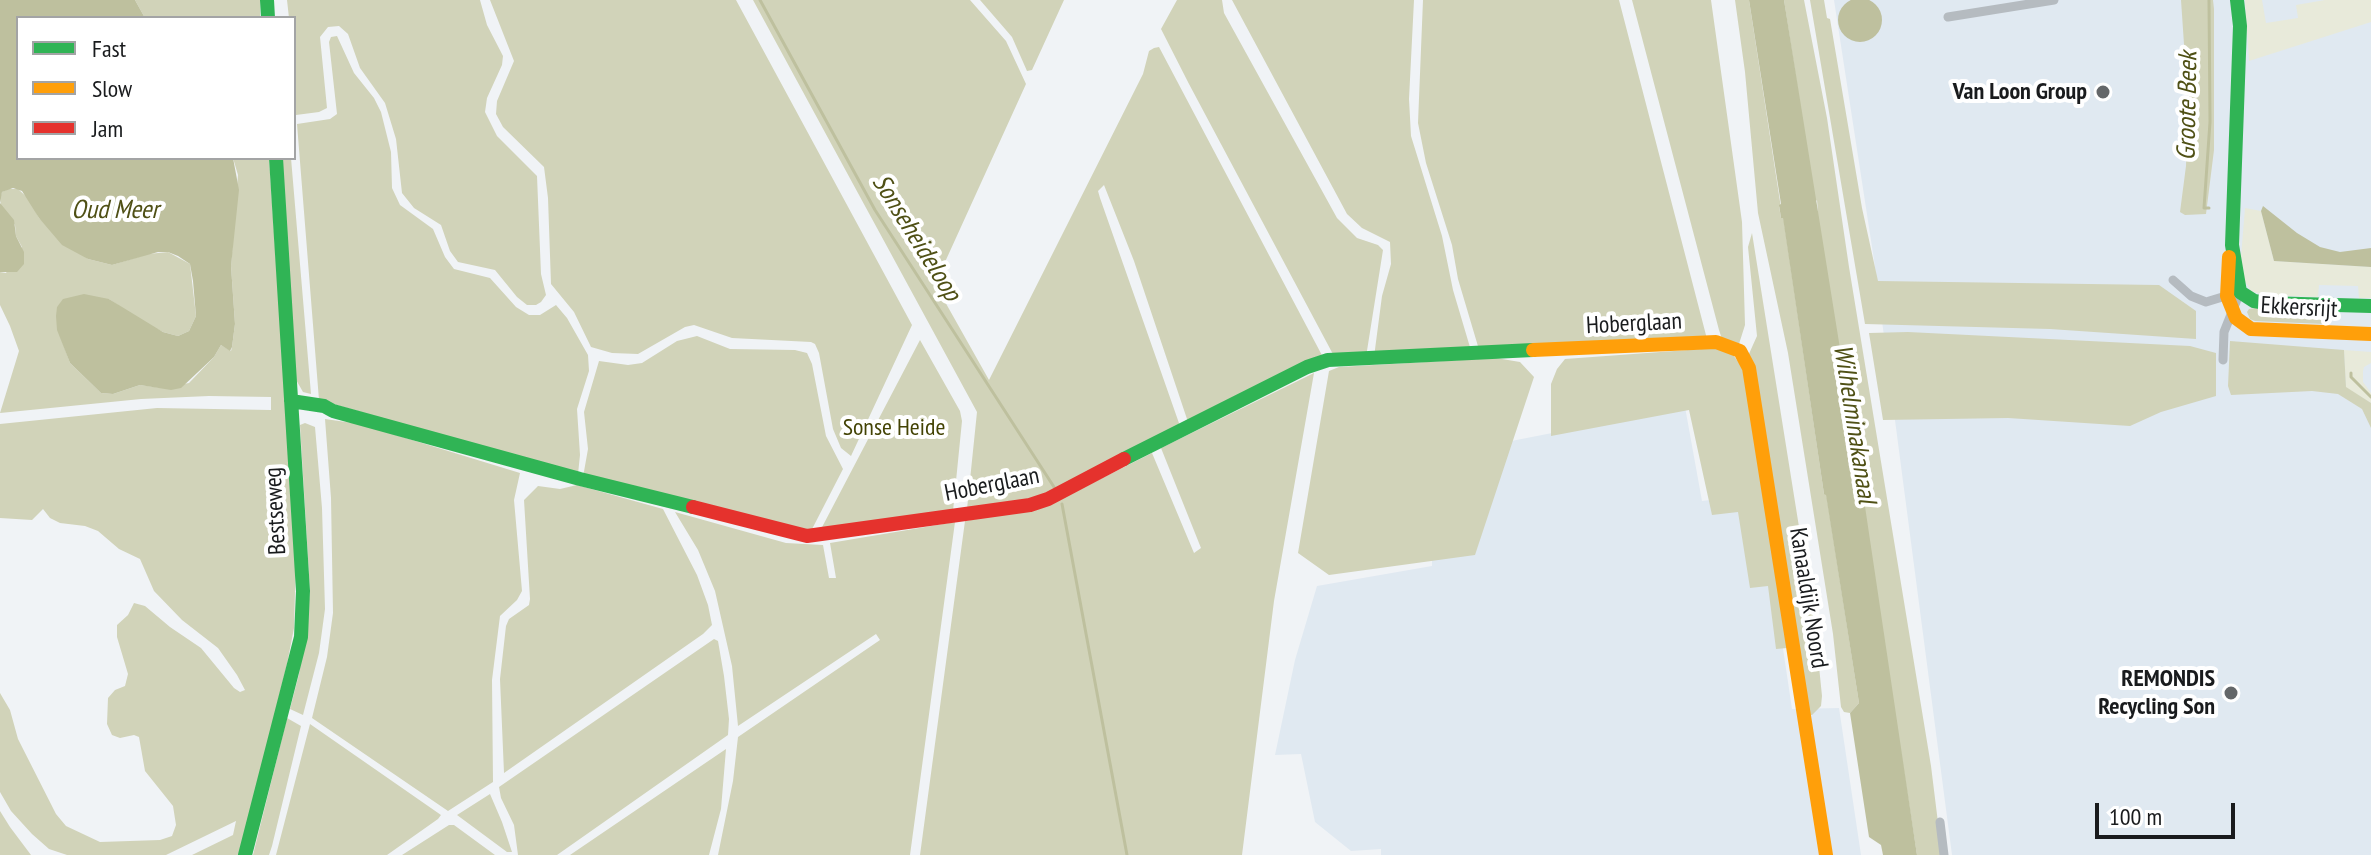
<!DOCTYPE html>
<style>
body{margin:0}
#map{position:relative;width:2371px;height:855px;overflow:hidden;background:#f0f3f6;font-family:"PT Sans Narrow",sans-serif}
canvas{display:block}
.legend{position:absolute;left:16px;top:16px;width:280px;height:144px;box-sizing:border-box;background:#fff;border:2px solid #a3a4a5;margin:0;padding:10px 14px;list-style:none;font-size:24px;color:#191b1d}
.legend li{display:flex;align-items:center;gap:16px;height:40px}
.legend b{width:40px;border:2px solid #a3a4a5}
.scale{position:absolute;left:2095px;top:803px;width:140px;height:36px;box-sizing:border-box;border:4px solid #191b1d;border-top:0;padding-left:10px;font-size:24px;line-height:28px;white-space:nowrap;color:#191b1d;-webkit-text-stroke:6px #fff;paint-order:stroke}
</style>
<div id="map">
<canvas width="2371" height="855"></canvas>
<ul class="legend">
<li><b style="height:10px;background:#30b455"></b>Fast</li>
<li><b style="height:10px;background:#ff9f0a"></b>Slow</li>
<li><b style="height:10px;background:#e5322d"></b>Jam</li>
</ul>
<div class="scale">100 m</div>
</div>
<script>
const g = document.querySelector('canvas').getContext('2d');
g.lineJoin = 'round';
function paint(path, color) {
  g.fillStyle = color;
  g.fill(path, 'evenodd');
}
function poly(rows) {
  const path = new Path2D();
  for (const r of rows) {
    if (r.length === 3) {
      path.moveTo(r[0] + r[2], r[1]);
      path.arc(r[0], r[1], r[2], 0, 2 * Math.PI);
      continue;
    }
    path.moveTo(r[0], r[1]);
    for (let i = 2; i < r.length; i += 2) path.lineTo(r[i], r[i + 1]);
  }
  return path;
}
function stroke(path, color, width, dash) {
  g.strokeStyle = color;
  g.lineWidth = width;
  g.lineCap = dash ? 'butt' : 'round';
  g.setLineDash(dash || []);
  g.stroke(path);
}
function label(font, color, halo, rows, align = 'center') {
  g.font = font + ' "PT Sans Narrow",sans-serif';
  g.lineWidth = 8;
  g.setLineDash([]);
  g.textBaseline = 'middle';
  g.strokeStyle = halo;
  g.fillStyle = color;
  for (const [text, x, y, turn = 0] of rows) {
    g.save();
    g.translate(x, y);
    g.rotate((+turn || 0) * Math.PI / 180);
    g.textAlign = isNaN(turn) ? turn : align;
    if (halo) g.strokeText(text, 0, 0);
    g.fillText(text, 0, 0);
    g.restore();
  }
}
paint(poly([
 [1834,0,2371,0,2371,855,1952,855,1874,260],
 [1685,407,1702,501,1760,494,1792,709,1839,708,1861,855,1381,855,1381,849,1351,851,1315,822,1301,754,1275,755,1295,660,1317,586,1432,566,1432,559,1496,444]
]), '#e0e9f1');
paint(poly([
 [2245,0,2262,0,2266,23,2298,18,2296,5,2325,0,2371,0,2371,22,2249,61],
 [2245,208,2261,211,2274,261,2371,267,2371,298,2359,298,2358,286,2319,285,2318,297,2263,295,2251,291,2244,280,2241,257],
 [2344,350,2371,352,2371,363,2364,367,2363,371,2363,382,2371,393,2371,403,2346,388]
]), '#e8eada');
paint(poly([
 [135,0,260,0,260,18,145,18],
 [287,0,480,0,487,25,503,56,502,65,487,98,485,112,497,136,537,176,541,274,546,295,541,302,536,305,527,305,517,297,495,270,458,262,450,251,441,225,414,208,402,193,396,139,385,103,360,68,348,34,339,26,328,27,320,37,327,108,319,112,296,115,294,18,289,18],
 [490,0,736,0,912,325,851,456,841,448,833,429,819,353,815,344,811,342,732,338,694,325,685,327,638,354,612,353,591,347,574,312,551,284,548,198,544,167,503,127,496,114,497,101,514,61],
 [753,0,970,0,1006,41,1026,84,935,284,989,380,1143,74,1149,51,1154,48,1159,47,1325,361,1188,422,1134,261,1104,185,1098,191,1100,198,1180,426,1038,497,967,509,977,412],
 [980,0,1064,0,1032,70,1027,71,1012,37],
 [1177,0,1222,0,1224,13,1337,218,1357,238,1378,245,1383,250,1366,357,1335,358,1189,84,1161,29],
 [1232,0,1414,0,1409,99,1411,136,1442,236,1453,290,1472,354,1374,357,1382,296,1391,264,1390,242,1362,228,1347,214],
 [1423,0,1619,0,1707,339,1480,353,1458,279,1452,245,1426,163,1418,123],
 [1632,0,1711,0,1742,222,1745,325,1739,344,1722,339,1719,330],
 [1735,0,1749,0,1781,208,1779,206,1781,218,1783,215,1824,494,1826,492,1859,703,1850,713,1844,712,1841,707,1833,634,1788,353,1758,213,1745,72],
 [1784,0,1804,0,1827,118,1849,267,1931,766,1942,855,1917,855,1816,209,1818,212,1817,200,1815,202],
 [1810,0,1824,0,1827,18,1830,19,1862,208,1878,281,2159,285,2196,311,2196,339,2050,329,1865,324],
 [2181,0,2213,0,2214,9,2214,150,2206,214,2185,215,2180,212,2186,166,2188,103],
 [337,36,354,73,374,98,381,112,391,152,392,188,400,205,433,229,445,257,454,269,490,278,516,307,529,315,540,315,556,305,567,318,588,355,589,371,577,409,580,455,578,474,319,400,297,124,330,119,337,114,329,42,331,37],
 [233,158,269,158,296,556,294,628,287,664,240,855,192,855,233,835,236,821,166,855,67,855,49,849,32,834,11,811,0,792,0,693,10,710,18,739,56,814,66,826,100,842,160,840,172,836,176,825,173,806,145,771,139,737,134,735,120,738,112,735,107,724,108,698,115,690,125,686,128,674,117,637,117,625,128,615,134,603,145,606,170,627,201,648,234,688,240,692,245,690,237,675,218,648,182,620,154,591,140,559,119,549,98,531,85,526,60,523,50,518,43,509,32,520,0,518,0,424,157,408,271,410,271,397,209,396,141,399,0,413,19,351,10,326,0,305,0,272,6,273,22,247,16,236,15,225,1,206,0,198,2,192,8,189,18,189,30,200,39,218,88,259,112,265,148,254,168,252,190,264,196,316,189,331,178,336,163,332,143,322,109,299,57,307,58,330,70,363,101,393,113,394,140,385,162,388,189,383,214,357,221,345,231,351,232,347,235,324,231,266,238,175],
 [281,158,291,158,311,394,303,392,295,378],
 [1752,233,1815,627,1822,696,1821,706,1812,715,1810,715,1748,356,1757,336,1748,247],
 [2255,308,2324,309,2324,324,2255,321,2250,319,2247,312,2249,309],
 [1908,332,2190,346,2216,353,2216,396,2161,412,2130,426,2008,418,1883,420,1869,333],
 [697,336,730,349,795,350,807,353,812,364,826,436,843,469,810,533,583,477,588,449,584,412,599,361,628,365,642,363,677,341],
 [920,340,960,411,962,421,953,511,820,531],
 [2230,341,2344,350,2346,387,2371,403,2371,428,2362,409,2338,394,2312,391,2231,395,2228,386],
 [1715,348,1730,351,1743,368,1787,648,1776,649,1768,586,1750,588,1738,512,1712,515,1689,410,1551,436,1551,384,1557,369,1565,359],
 [1496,358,1520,362,1534,377,1475,555,1329,575,1298,553,1329,371,1339,367],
 [1314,373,1274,601,1242,855,920,855,965,521,1047,506,1152,453,1194,553,1201,548,1161,448],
 [325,419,360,424,520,473,514,500,522,591,517,600,500,616,492,680,493,782,448,811,312,718,327,657,333,613,331,498],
 [305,423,315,427,322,508,325,609,319,653,303,715,290,709,299,674,310,592,300,425],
 [577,485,663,509,697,575,708,605,712,625,703,634,504,773,500,679,506,626,509,619,529,605,530,599,524,500,538,486,560,489],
 [675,512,786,543,823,545,829,578,836,578,830,543,955,522,910,855,718,855,733,781,738,737,880,640,876,634,738,726,732,666,715,591,698,550],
 [714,639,718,641,724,676,729,719,728,735,557,855,518,855,514,825,501,798,499,787],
 [287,718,301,726,272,846,269,855,253,855],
 [310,724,441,815,438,819,387,855,276,855],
 [726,749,721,809,709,855,570,855],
 [490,794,502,822,512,852,507,852,457,815],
 [0,811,10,827,31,855,0,855],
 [449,825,454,825,495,855,402,855]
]), '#d1d3b9');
paint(poly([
 [1860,20,22],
 [0,0,135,0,145,18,18,18,18,158,233,158,239,190,231,266,235,324,232,347,230,351,221,345,214,357,181,388,171,390,140,385,113,394,101,393,70,363,57,330,56,316,57,307,63,299,84,294,109,299,163,332,178,336,189,331,196,316,193,281,190,264,178,256,168,252,158,252,112,265,88,259,62,245,39,218,22,191,13,188,2,192,0,203,14,220,16,236,24,252,24,264,17,272,0,272],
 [1749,0,1784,0,1860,473,1917,855,1883,855,1881,845,1869,837,1850,713,1859,703,1826,495,1824,494,1783,218,1781,218,1779,205,1781,204],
 [2263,206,2297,233,2320,247,2340,252,2371,248,2371,267,2274,261,2261,211]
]), '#bec09e');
stroke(poly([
 [760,0,875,210,1054,487],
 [2209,0,2210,122,2204,208,2209,208],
 [2351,373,2351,377,2371,397],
 [1062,504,1127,855]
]), '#bec09e', 3);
stroke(poly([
 [1948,17,2054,0],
 [2173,280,2191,296,2206,302,2229,295],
 [2223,360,2224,332,2240,292],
 [1940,822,1944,855]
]), '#b5bbc0', 9);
stroke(poly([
 [267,0,268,18],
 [2237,0,2240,26,2232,245,2240,292,2254,301,2266,303,2371,306],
 [291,401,324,406,333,411,580,479,693,507],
 [1124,459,1307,367,1328,360,1533,350],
 [245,855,301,637,303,591,276,158]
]), '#30b455', 14);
stroke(poly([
 [2229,257,2227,296,2236,318,2251,329,2371,334],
 [1533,350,1716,342,1740,351,1749,368,1826,855]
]), '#ff9f0a', 14);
stroke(poly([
 [693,507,807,536,1030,505,1048,499,1124,459]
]), '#e5322d', 14);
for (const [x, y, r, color] of [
 [2103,92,8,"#646769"],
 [2231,693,8,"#646769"]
]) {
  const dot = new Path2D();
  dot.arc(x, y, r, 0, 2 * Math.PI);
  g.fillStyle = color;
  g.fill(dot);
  stroke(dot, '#fff', 3);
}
label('bold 24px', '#191b1d', '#fff', [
 ["Van Loon Group",2087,92],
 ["REMONDIS",2215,679],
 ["Recycling Son",2215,707]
], 'right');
label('24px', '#191b1d', '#fff', [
 ["Ekkersrijt",2299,308,3],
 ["Hoberglaan",1634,324,-3],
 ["Hoberglaan",992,485,-11],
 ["Bestseweg",276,511,-93],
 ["Kanaaldijk Noord",1808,598,81]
]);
label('24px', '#434304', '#fff', [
 ["Sonse Heide",894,428]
]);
label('italic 26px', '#4f5015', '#fff', [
 ["Groote Beek",2188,106,-89],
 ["Oud Meer",115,211],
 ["Sonseheideloop",916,238,58],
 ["Wilhelminakanaal",1854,424,81]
]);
</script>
